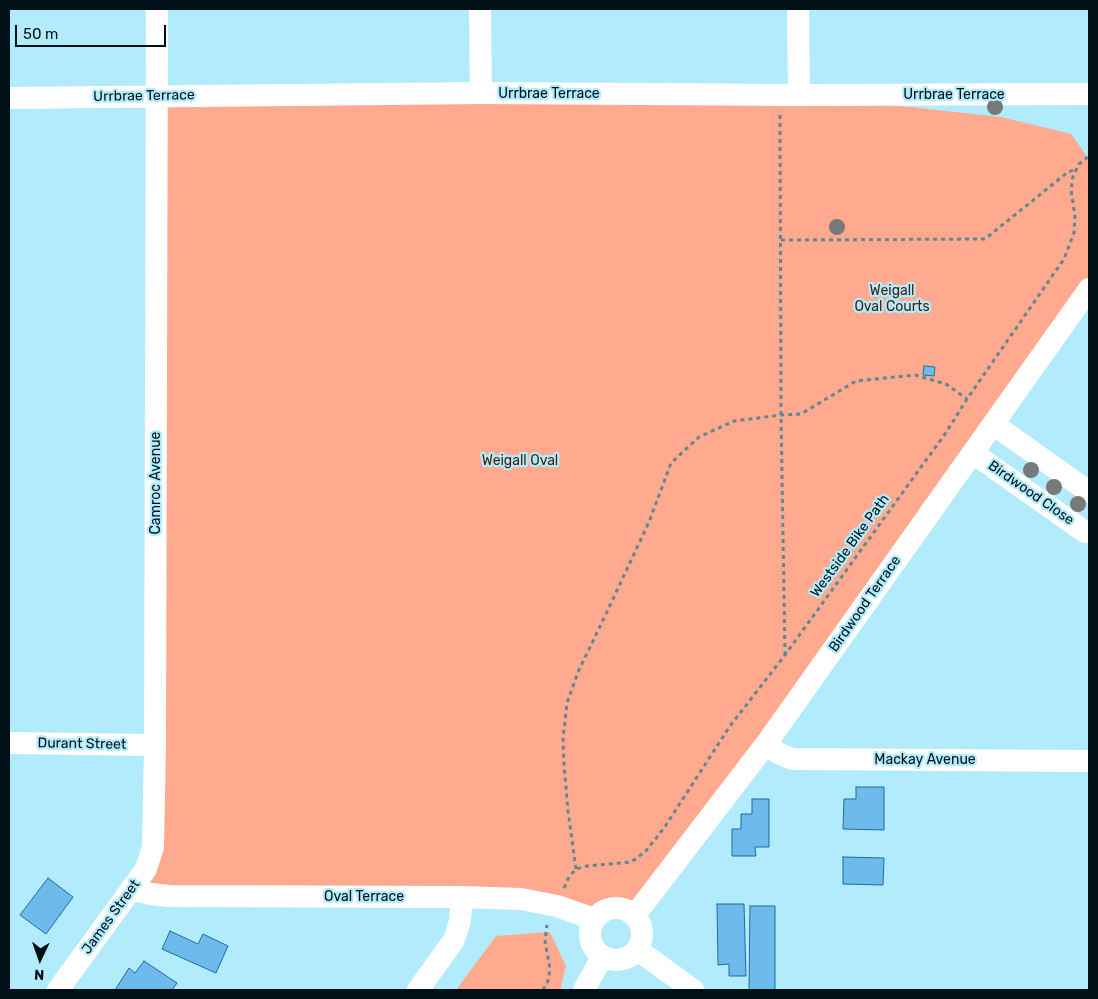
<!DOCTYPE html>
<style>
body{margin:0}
#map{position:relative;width:1098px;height:999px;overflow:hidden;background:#b2ebfc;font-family:Rubik,sans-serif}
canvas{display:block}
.frame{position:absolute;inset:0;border:10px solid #001016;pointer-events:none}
.north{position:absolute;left:15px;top:934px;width:50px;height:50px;-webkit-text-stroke:4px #b2ebfc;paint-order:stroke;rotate:183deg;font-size:14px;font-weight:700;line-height:20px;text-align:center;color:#001016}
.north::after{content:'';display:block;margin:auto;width:18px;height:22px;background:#001016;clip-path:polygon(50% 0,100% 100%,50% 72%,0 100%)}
.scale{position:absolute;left:15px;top:25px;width:151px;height:22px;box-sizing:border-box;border:2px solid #001016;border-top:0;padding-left:6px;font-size:15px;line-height:18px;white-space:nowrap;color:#001016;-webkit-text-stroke:4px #b2ebfc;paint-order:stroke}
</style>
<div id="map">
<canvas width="1098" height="999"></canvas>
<div class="frame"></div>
<div class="north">N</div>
<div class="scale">50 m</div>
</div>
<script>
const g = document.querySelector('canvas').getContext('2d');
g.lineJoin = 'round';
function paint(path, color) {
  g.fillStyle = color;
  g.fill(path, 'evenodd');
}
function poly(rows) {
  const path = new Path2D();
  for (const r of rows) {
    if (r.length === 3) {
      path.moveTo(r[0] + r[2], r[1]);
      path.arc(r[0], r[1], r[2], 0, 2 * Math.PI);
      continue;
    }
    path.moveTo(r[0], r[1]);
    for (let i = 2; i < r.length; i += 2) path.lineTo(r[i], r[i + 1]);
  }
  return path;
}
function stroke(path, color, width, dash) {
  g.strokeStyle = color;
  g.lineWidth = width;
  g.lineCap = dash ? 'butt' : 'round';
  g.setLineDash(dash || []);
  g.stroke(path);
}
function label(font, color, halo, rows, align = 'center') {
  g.font = font + ' Rubik,sans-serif';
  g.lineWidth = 4.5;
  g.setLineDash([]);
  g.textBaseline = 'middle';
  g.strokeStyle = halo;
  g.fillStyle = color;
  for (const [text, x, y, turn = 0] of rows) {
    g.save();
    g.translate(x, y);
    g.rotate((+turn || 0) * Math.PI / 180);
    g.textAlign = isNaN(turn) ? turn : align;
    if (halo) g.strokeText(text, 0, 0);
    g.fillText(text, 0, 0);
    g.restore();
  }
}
paint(poly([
 [799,95,1001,117,1071,134,1089,159,1089,289,635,915,613,908,594,919,521,899,131,889,153,847,158,96],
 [550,932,566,966,560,990,456,990,496,936]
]), '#ffaa8e');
const building = poly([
 [924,366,935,367,934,376,923,375,924,366],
 [856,787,884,787,884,830,843,829,844,799,856,799,856,787],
 [752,799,769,799,769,847,755,847,756,856,732,856,732,829,741,829,741,814,752,814,752,799],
 [843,857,884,858,883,885,843,884,843,857],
 [48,878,73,897,46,934,20,915,48,878],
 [717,904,744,904,746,976,729,976,729,964,718,965,717,904],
 [750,906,775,906,775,990,749,990,750,906],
 [170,931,198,944,203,934,228,946,216,973,162,949,170,931],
 [144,961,177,983,172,990,115,990,129,968,135,973,144,961]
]);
paint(building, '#6fbaec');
stroke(building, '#1d6d9b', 1);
stroke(poly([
 [780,115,781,415,785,655],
 [781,240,985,239,1068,172,1076,169],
 [576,869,568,811,564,765,563,739,567,703,578,672,605,616,649,522,671,463,699,437,734,421,781,415,801,414,856,381,915,375,946,384,967,399],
 [564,888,569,877,576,869,587,866,631,862,645,852,664,828,730,726,785,655,945,434,967,399,1064,259,1074,233,1075,217,1071,190,1073,176,1079,164,1089,156],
 [543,990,548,981,550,969,545,941,547,925]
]), '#618793', 3, [4, 4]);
stroke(poly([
 [480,9,481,93],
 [798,9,799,95],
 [9,98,481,93,799,95,1089,94],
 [993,424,1089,492],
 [973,453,1085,532,1089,531],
 [9,743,155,745],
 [766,744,778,753,792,759,1089,761],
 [131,889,151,894,169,896,462,897,521,899,557,906,594,919],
 [616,934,26],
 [635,915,766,744,1089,289],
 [638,950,693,990],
 [58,990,146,869,153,847,155,745,157,9],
 [418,990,454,940,460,921,462,897],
 [584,990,602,957]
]), '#fff', 22);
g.fillStyle = '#777a7a';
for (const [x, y] of [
 [995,107],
 [837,227],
 [1031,470],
 [1054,487],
 [1078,504]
]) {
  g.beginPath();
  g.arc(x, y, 8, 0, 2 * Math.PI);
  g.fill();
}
label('14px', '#001016', '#b2ebfc', [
 ["Urrbrae Terrace",549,94],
 ["Urrbrae Terrace",954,95],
 ["Urrbrae Terrace",144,96,-1],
 ["Camroc Avenue",156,483,-90],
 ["Birdwood Close",1031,493,35],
 ["Westside Bike Path",850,546,-54],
 ["Birdwood Terrace",865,604,-55],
 ["Durant Street",82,744,1],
 ["Mackay Avenue",925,760],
 ["Oval Terrace",364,897],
 ["James Street",111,917,-54]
]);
label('14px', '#461d0f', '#b2ebfc', [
 ["Weigall",892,291],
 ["Oval Courts",892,307],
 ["Weigall Oval",520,461]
]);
</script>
